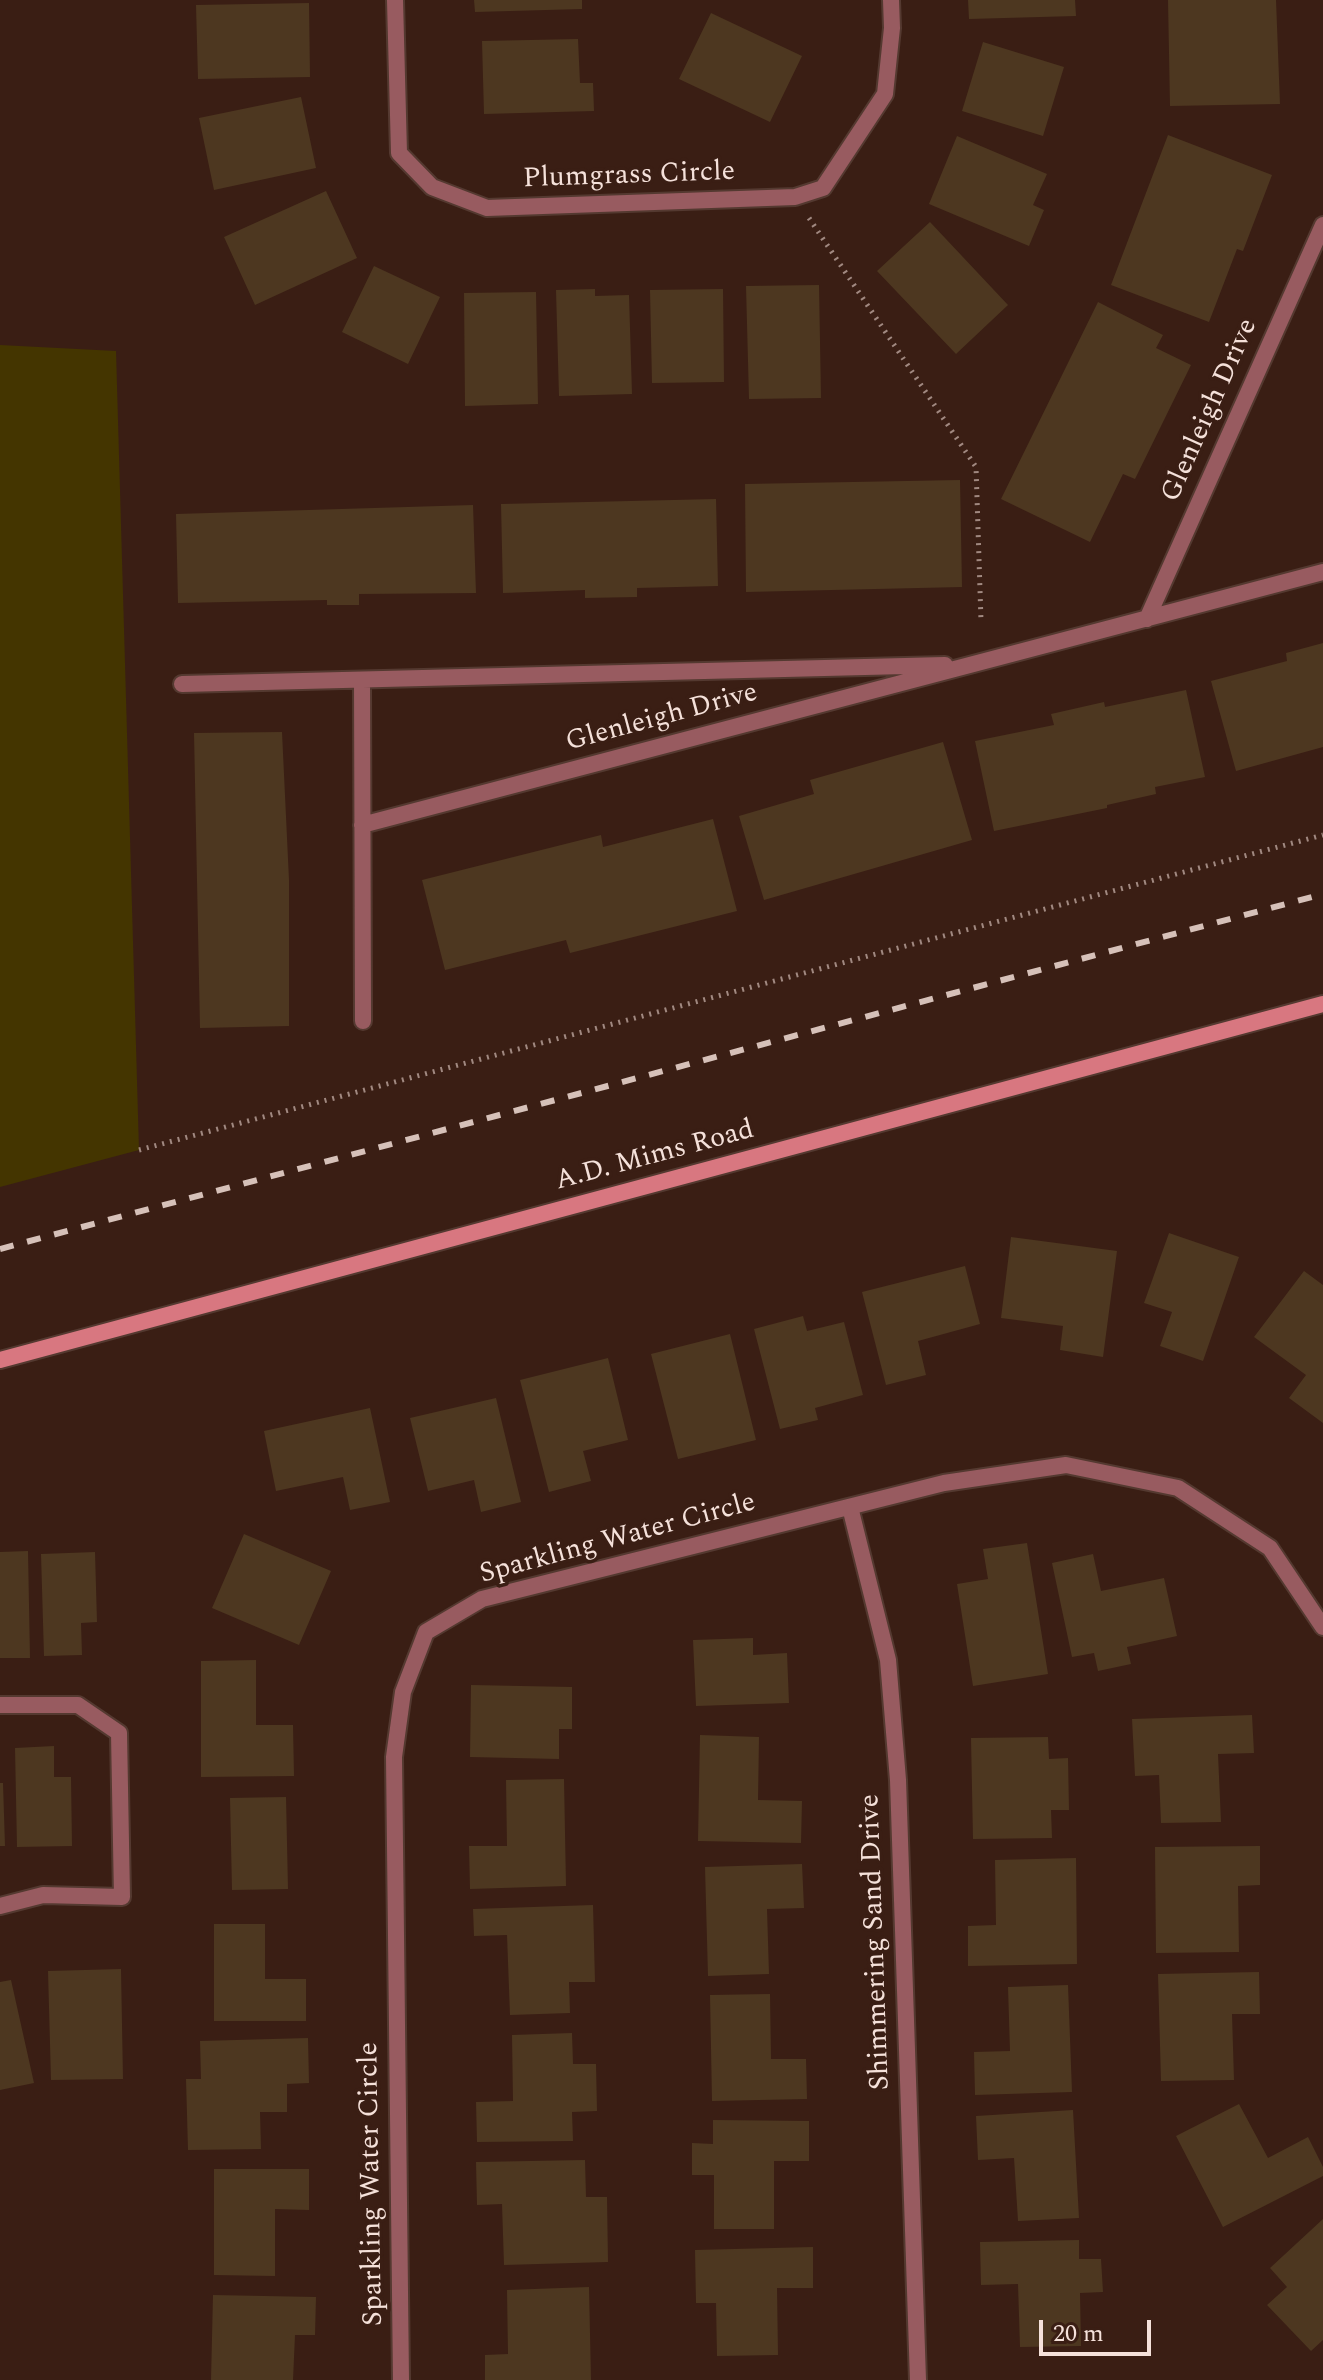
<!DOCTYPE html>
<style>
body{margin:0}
#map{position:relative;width:1323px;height:2380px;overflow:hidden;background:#3a1e14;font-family:Spectral,serif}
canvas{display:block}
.scale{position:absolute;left:1039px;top:2320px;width:112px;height:36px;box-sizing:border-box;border:4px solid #f5e1da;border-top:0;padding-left:10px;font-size:24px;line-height:28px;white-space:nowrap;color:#f5e1da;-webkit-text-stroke:6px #3a1e14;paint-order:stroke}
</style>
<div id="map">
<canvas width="1323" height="2380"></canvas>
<div class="scale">20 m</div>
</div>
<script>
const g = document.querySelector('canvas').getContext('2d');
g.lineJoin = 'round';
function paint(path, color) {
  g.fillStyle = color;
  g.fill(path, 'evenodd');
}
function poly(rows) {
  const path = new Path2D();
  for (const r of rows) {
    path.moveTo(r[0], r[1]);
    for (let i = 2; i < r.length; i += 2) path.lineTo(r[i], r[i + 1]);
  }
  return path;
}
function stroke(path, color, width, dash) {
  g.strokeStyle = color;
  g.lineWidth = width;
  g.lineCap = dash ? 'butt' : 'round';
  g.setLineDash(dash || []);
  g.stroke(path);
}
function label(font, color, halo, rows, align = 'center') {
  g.font = font + ' Spectral,serif';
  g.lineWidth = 7;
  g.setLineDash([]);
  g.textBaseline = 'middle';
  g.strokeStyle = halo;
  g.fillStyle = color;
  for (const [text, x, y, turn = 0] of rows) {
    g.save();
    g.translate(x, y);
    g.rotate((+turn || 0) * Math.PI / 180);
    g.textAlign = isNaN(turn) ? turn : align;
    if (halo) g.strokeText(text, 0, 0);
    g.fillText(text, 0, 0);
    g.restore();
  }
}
paint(poly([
 [0,345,116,351,139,1150,0,1187]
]), '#443500');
paint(poly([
 [474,0,582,0,582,9,475,12],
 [968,0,1075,0,1076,16,969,19],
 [1168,0,1276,0,1280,104,1170,106],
 [309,3,310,77,198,79,196,5],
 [711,13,802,56,770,122,679,79],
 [578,39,580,83,593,83,594,111,484,114,482,41],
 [983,42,1064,67,1043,136,962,111],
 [301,97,316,168,214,190,199,118],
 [1168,135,1272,175,1243,251,1237,249,1209,322,1111,285],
 [957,136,1047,174,1033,205,1044,210,1029,246,929,204],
 [326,191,357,258,255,305,224,237],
 [930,222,1008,305,956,354,877,271],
 [374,266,440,297,408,364,342,332],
 [819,285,821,398,749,399,746,286],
 [595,289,595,296,629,295,632,394,559,396,556,290],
 [723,289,724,382,652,383,650,290],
 [536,292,538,404,465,406,464,293],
 [1098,302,1163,335,1156,348,1191,365,1135,479,1123,474,1090,542,1001,499],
 [960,480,962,587,746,592,745,484],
 [716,499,718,586,637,588,637,597,585,598,585,590,503,593,501,504],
 [473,505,476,593,359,594,359,605,327,605,327,600,178,603,176,514],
 [1323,643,1323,747,1236,771,1211,681,1287,661,1286,653],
 [1186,690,1205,777,1155,787,1156,794,1107,805,1107,808,994,831,975,741,1054,725,1051,714,1104,702,1105,707],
 [282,732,289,880,289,1026,200,1028,194,733],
 [943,742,972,840,764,900,739,816,814,794,810,780],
 [713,819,737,911,570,953,566,940,445,970,422,880,601,835,603,847],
 [1169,1233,1239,1257,1203,1361,1160,1346,1172,1312,1144,1303],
 [1011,1237,1117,1251,1103,1357,1060,1350,1063,1326,1001,1318],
 [965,1266,980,1324,918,1341,926,1375,886,1385,862,1292],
 [1304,1271,1323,1285,1323,1423,1289,1398,1306,1375,1254,1337],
 [803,1316,807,1331,844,1322,863,1395,815,1408,818,1420,780,1429,754,1329],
 [730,1334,756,1440,678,1459,651,1354],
 [608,1358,628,1440,583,1451,591,1481,549,1492,520,1380],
 [496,1398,521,1502,481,1512,474,1480,428,1491,410,1418],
 [370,1408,390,1502,350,1510,343,1477,276,1491,264,1431],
 [244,1534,331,1571,299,1645,212,1608],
 [1027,1543,1048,1674,973,1686,957,1584,988,1579,983,1549],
 [28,1551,30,1658,0,1658,0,1552],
 [95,1552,97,1622,81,1623,82,1655,44,1656,41,1554],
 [1093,1554,1101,1591,1164,1578,1177,1636,1127,1647,1131,1664,1098,1671,1094,1653,1072,1657,1052,1563],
 [753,1638,753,1655,787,1653,789,1703,696,1706,693,1640],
 [256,1660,256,1725,293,1725,294,1776,201,1777,201,1661],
 [471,1685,572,1687,572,1729,559,1729,559,1759,470,1757],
 [1252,1715,1254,1753,1218,1754,1221,1822,1161,1823,1159,1775,1135,1776,1132,1719],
 [700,1735,759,1737,758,1800,802,1801,801,1843,698,1841],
 [1048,1737,1049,1759,1068,1758,1069,1810,1051,1810,1052,1838,973,1839,971,1738],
 [54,1746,54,1777,71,1777,72,1846,17,1847,15,1748],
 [564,1779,566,1886,470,1889,469,1846,507,1846,506,1780],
 [0,1783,3,1783,5,1846,0,1846],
 [286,1797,288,1889,232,1890,230,1798],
 [1260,1846,1260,1885,1238,1886,1239,1952,1156,1953,1155,1847],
 [1076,1858,1077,1964,968,1966,968,1926,996,1925,995,1860],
 [802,1864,804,1908,767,1909,769,1974,708,1976,705,1867],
 [593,1905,595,1982,569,1982,570,2013,510,2015,507,1935,474,1936,473,1909],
 [214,1924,265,1924,265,1979,306,1979,306,2021,214,2021],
 [121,1969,123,2079,51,2080,48,1971],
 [1259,1972,1260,2014,1232,2014,1234,2080,1161,2081,1158,1974],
 [11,1980,34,2083,0,2090,0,1982],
 [1068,1985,1072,2092,975,2095,974,2052,1010,2051,1008,1987],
 [770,1994,771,2059,806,2059,807,2099,712,2101,710,1995],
 [572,2033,573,2064,596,2064,597,2111,572,2112,573,2141,477,2142,476,2102,513,2101,512,2035],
 [308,2038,309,2083,287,2084,287,2112,260,2112,261,2149,188,2150,186,2079,201,2079,200,2041],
 [1239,2104,1268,2158,1308,2137,1323,2167,1323,2176,1223,2227,1176,2136],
 [1073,2110,1079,2218,1018,2221,1014,2158,978,2160,976,2116],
 [713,2120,809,2121,809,2161,774,2161,774,2229,714,2229,714,2175,692,2175,692,2143,713,2144],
 [585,2160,586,2197,607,2197,608,2262,504,2265,502,2204,477,2205,476,2162],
 [214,2169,309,2169,309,2210,275,2209,275,2276,214,2275],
 [1323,2219,1323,2340,1311,2351,1267,2305,1287,2287,1270,2268],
 [1079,2240,1079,2259,1101,2259,1103,2292,1080,2293,1081,2346,1020,2347,1018,2284,981,2285,980,2242],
 [813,2247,813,2288,777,2288,778,2355,717,2356,716,2303,696,2303,695,2250],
 [589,2287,591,2380,485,2380,485,2355,508,2354,507,2290],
 [213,2295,316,2297,315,2335,295,2335,293,2380,211,2380]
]), '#4d3720');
const street = poly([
 [395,0,399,153,432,187,487,208,795,197,823,188,885,94,892,28,891,0],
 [1147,619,1323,225],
 [362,680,363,1021],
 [182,684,945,665],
 [362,825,1323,572],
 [850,1507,888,1660,898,1780,918,2380],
 [0,1705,78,1705,119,1733,122,1897,43,1895,0,1906],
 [401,2380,394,1757,403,1692,426,1632,482,1599,944,1483,1066,1465,1178,1488,1270,1548,1323,1627]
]);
const secondary = poly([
 [0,1360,1323,1004]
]);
stroke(street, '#543930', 20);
stroke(secondary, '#543930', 20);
stroke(poly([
 [809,218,976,467,981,621],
 [139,1150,1323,835]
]), '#a18981', 5, [2, 6]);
stroke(street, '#985b60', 16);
stroke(secondary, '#d87780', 16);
stroke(poly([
 [0,1249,1323,894]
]), '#d6c1b9', 6, [14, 14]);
label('28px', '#f5e1da', '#3a1e14', [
 ["Plumgrass Circle",629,177,-2],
 ["Glenleigh Drive",1211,411,-66],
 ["Glenleigh Drive",662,719,-15],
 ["A.D. Mims Road",655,1157,-15],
 ["Sparkling Water Circle",618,1540,-15],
 ["Shimmering Sand Drive",877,1942,-92],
 ["Sparkling Water Circle",373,2184,-91]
]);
</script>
